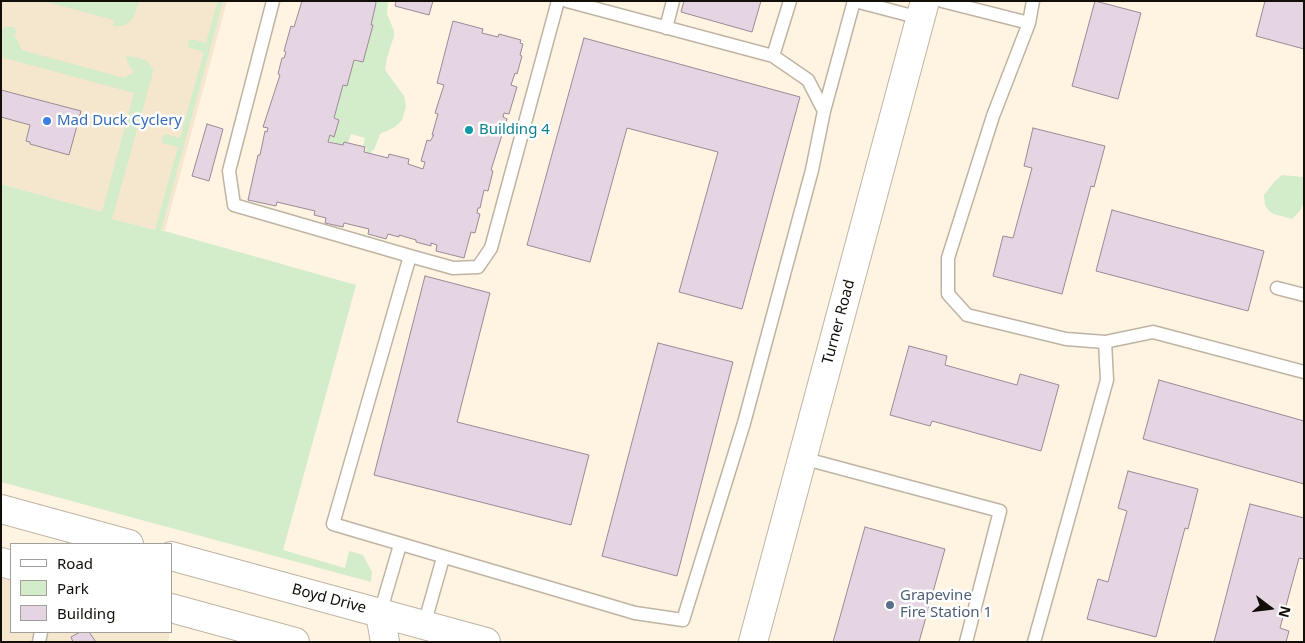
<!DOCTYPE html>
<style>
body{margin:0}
#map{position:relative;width:1305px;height:643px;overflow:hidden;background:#fff3e1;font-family:"Noto Sans",sans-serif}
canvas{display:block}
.frame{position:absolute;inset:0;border:2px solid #120e08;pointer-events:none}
.legend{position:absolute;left:10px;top:543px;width:162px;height:90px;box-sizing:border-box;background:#fff;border:1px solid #a09f9c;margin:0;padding:6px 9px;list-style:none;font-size:15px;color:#120e08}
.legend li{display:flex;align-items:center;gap:10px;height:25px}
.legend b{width:25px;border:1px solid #a09f9c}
.north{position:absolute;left:1245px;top:583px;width:50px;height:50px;-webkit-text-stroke:4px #fff;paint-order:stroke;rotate:105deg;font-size:14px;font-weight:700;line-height:20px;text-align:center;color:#120e08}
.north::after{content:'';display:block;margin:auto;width:18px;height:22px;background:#120e08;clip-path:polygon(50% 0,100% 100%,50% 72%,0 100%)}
</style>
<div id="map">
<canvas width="1305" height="643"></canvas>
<div class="frame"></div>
<ul class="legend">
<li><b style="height:6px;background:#fff"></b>Road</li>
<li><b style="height:14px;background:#d3ecc9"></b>Park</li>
<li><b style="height:14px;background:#e5d4e1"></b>Building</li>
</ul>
<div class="north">N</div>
</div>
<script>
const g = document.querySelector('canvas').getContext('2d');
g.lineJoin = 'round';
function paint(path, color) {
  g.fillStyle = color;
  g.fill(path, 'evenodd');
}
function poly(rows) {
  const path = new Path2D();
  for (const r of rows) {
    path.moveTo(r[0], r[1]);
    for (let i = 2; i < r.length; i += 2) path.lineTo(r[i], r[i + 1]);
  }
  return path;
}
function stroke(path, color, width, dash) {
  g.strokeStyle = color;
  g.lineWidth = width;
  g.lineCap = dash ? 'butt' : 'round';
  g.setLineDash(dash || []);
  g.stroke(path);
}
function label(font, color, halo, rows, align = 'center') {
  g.font = font + ' "Noto Sans",sans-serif';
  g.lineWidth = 5;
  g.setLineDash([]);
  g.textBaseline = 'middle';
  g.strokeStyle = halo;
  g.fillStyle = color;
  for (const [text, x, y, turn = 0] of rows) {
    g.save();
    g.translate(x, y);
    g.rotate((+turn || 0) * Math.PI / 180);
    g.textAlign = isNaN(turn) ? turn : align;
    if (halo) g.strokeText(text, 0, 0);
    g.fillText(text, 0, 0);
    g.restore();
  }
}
paint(poly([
 [1,1,227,1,165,230,155,230,112,219,102,212,1,184],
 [1,562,11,565,11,632,170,632,168,642,1,642]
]), '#f5e6ce');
paint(poly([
 [43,1,139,1,133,18,125,25,121,26,113,26,114,20],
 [218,1,223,1,161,230,356,285,283,550,345,568,349,551,363,555,372,572,371,582,1,482,1,184,102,212,134,93,1,57,1,31,6,27,14,27,17,33,14,34,22,50,124,78,134,72,127,61,126,57,129,56,146,60,150,65,153,70,152,76,112,219,155,230,178,147,162,143,163,136,165,134,180,138,204,52,188,47,189,41,191,39,206,43],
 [375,1,388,1,387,14,394,31,394,36,387,58,385,70,404,96,406,107,402,120,395,127,380,134,374,150,372,150,371,154,366,152,367,147,363,147,365,138,351,134,348,143,344,142,343,145,329,141,330,135,334,136,339,120,334,118,343,86,347,86,354,61,363,62,373,25,371,24,376,3],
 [1282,175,1303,177,1304,180,1304,202,1300,211,1292,219,1274,214,1269,211,1265,205,1264,195,1275,181]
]), '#d3ecc9');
const building = poly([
 [302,1,375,1,376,3,371,25,373,25,363,62,354,60,347,86,343,85,334,118,339,120,334,137,330,135,328,142,343,145,344,142,365,147,364,152,388,158,389,154,409,159,408,164,423,169,425,162,421,161,427,140,430,141,434,135,432,135,438,114,435,113,444,85,437,83,453,21,483,29,482,33,498,37,499,34,521,40,520,43,523,44,520,55,522,56,517,74,515,73,511,85,517,87,509,114,504,113,503,117,507,119,491,170,493,171,488,191,484,190,480,208,478,208,477,213,480,214,475,233,471,232,464,258,436,251,437,245,431,243,431,246,416,242,416,240,399,235,399,237,388,234,386,239,368,234,369,229,344,223,343,227,325,223,326,218,314,215,315,211,277,202,276,206,248,200,258,155,260,155,265,131,267,132,268,128,263,127,280,75,278,74,282,58,284,58,286,52,284,51,291,26,294,27,302,1],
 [396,1,433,1,429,15,395,6,396,1],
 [684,1,761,1,752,32,681,12,684,1],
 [1095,1,1141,13,1118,99,1072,86,1095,1],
 [1265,1,1304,1,1304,49,1256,36,1265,1],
 [584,38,800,97,742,309,679,292,718,152,627,128,590,262,527,245,584,38],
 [1,90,81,111,69,155,30,144,30,142,26,141,30,125,1,117,1,90],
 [207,124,223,129,209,181,192,176,207,124],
 [1033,128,1105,146,1094,187,1091,186,1062,294,993,276,1003,236,1013,238,1032,168,1024,166,1033,128],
 [1112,210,1264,251,1248,311,1096,271,1112,210],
 [425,276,490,293,457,422,589,455,571,525,374,475,425,276],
 [658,343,733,362,677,576,602,556,658,343],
 [909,346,947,356,945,365,1017,385,1020,374,1059,385,1041,451,932,421,930,426,890,415,909,346],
 [1159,380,1304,421,1304,484,1143,439,1159,380],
 [1128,471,1198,489,1188,529,1185,528,1156,637,1087,619,1098,579,1108,582,1127,511,1118,508,1128,471],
 [1250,504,1304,518,1304,559,1299,558,1280,628,1289,631,1286,642,1214,642,1250,504],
 [865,527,945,549,919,642,833,642,865,527],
 [80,632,89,632,96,642,73,642,71,637,80,632]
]);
paint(building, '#e5d4e1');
stroke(building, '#998a97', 1);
const lane = poly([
 [273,1,229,171,234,205,410,256,333,524,635,613,683,620,744,423,812,170,824,111,808,80,773,56,790,1],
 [567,1,773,56],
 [855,1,920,18],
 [942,1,1029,23],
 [1033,1,1029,23,993,116,948,258,948,294,967,315,1066,339,1105,342,1153,332,1304,372],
 [666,28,673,1],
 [824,111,854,1],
 [410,256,453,268,478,267,491,248,558,1],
 [1277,288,1304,295],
 [802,458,1000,511,966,642],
 [380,613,400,545],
 [424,625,443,558],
 [39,642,41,632],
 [1034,642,1107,380,1105,342]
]);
const secondary = poly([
 [1,509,129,544],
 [171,556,486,642],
 [1,562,11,565],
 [171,608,295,642],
 [380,613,385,642],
 [753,642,925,1]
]);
stroke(lane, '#bfb4a3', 15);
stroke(secondary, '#bfb4a3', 30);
stroke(lane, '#fff', 12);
stroke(secondary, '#fff', 28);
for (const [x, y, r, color] of [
 [47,121,5,"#3f7fe0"],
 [469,130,5,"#0f9aa8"],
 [890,605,5,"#5c6f8a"]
]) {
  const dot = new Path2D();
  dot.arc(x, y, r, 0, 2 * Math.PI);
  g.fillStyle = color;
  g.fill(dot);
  stroke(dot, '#fff', 2);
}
label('15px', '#366cbe', '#fff', [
 ["Mad Duck Cyclery",57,121]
], 'left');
label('15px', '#0d838f', '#fff', [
 ["Building 4",479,130]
], 'left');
label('15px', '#120e08', '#fff', [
 ["Turner Road",839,322,-75],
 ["Boyd Drive",329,599,15]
]);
label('15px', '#4e5e75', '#fff', [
 ["Grapevine",900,596],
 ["Fire Station 1",900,613]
], 'left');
</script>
